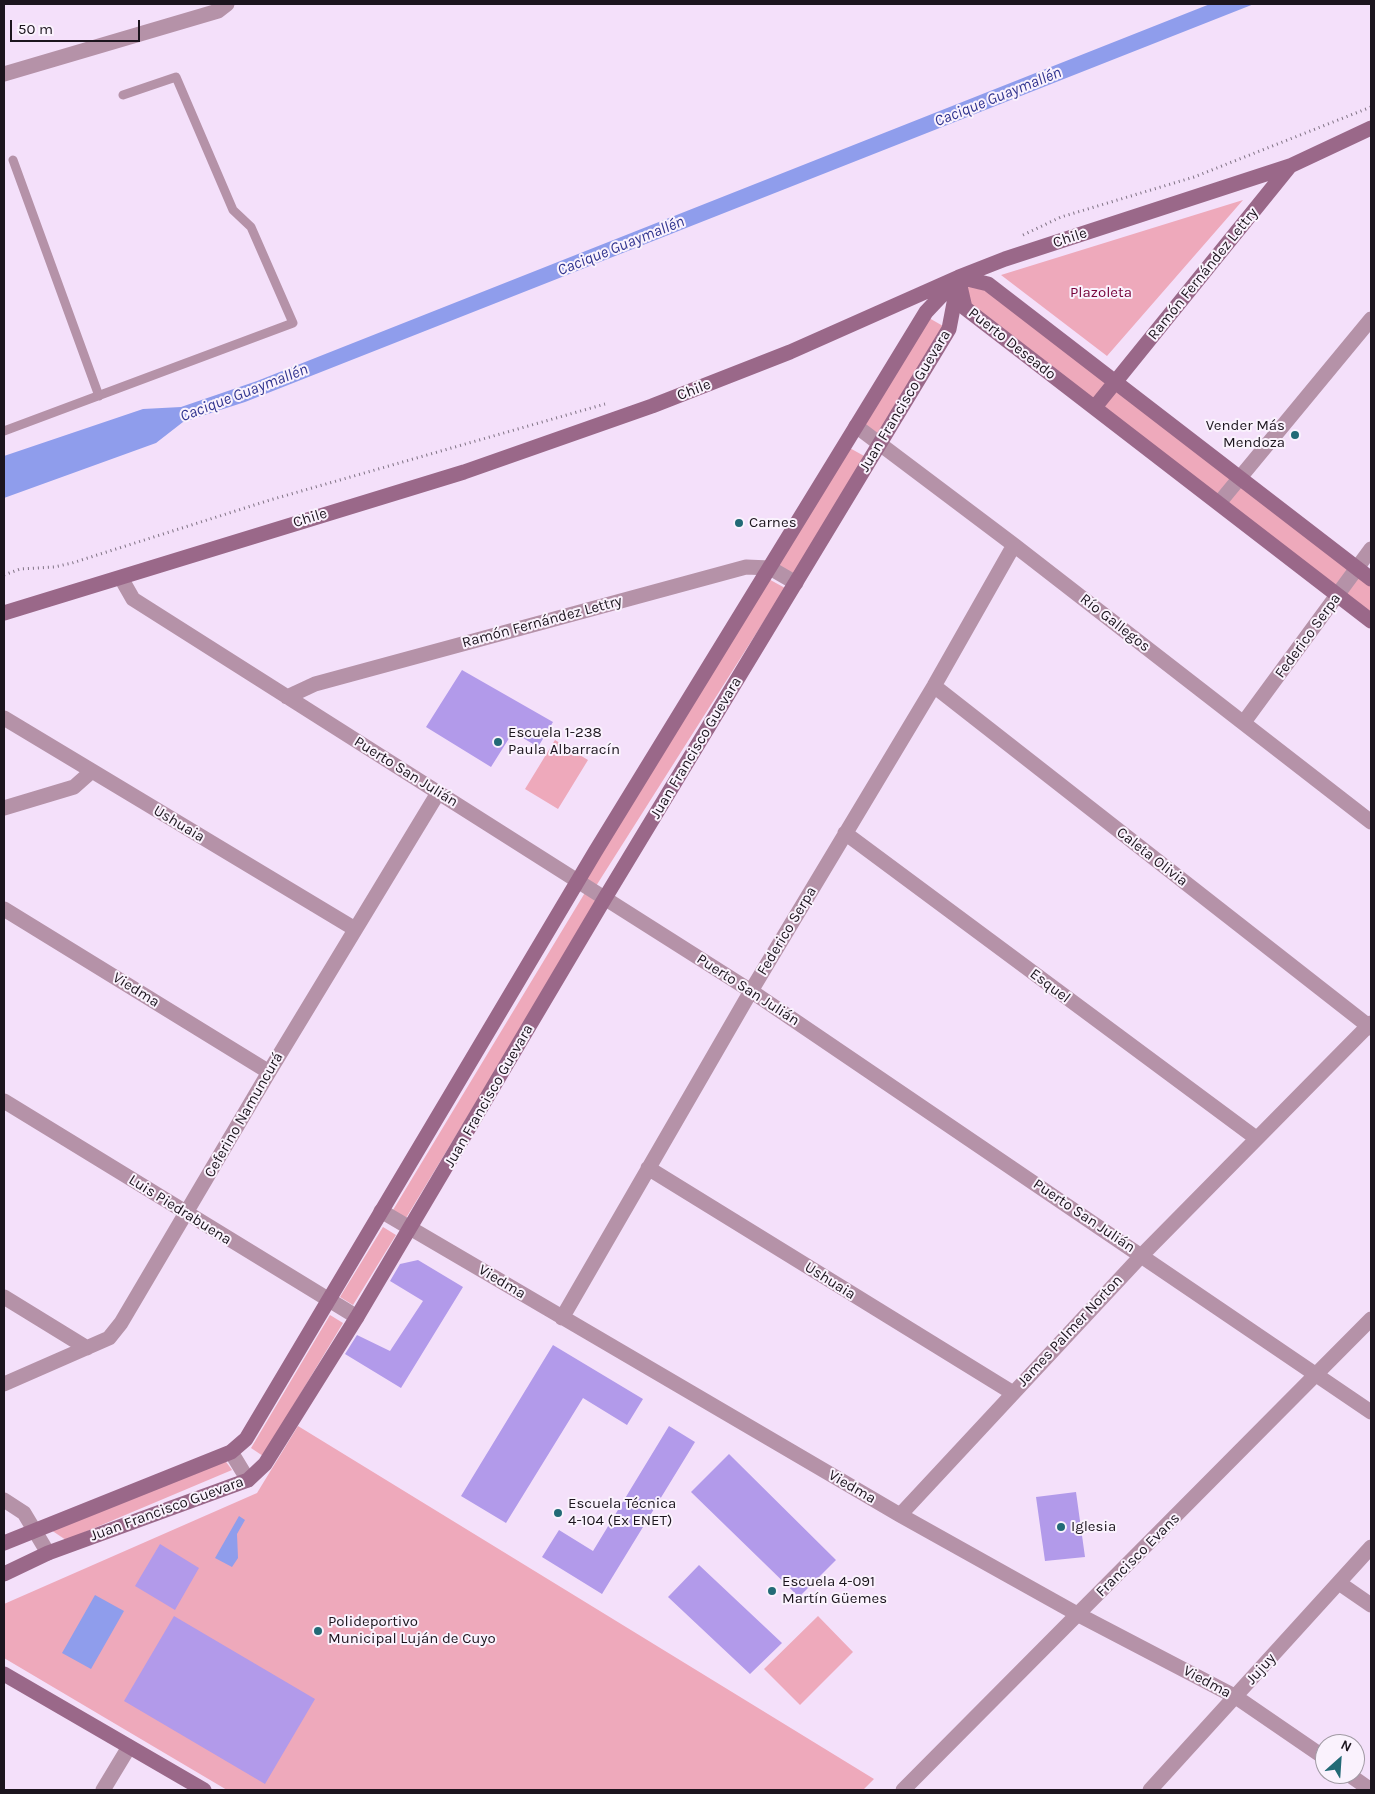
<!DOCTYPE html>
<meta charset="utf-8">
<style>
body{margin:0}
#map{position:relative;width:1375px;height:1794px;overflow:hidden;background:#f4e0fa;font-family:Karla,sans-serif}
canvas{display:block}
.frame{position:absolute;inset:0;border:5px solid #1c151e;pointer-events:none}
.north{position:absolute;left:1315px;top:1734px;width:50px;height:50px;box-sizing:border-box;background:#faf2fd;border:1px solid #a19aa4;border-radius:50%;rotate:26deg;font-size:14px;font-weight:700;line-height:20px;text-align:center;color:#1c151e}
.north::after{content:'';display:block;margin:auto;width:18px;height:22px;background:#226a76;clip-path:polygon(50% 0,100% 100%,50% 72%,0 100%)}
.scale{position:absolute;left:10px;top:20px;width:130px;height:22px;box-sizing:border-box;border:2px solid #1c151e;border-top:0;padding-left:6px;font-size:15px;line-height:18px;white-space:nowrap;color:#1c151e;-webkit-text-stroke:4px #faf2fd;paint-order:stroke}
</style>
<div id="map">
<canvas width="1375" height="1794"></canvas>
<div class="frame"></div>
<div class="north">N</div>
<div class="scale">50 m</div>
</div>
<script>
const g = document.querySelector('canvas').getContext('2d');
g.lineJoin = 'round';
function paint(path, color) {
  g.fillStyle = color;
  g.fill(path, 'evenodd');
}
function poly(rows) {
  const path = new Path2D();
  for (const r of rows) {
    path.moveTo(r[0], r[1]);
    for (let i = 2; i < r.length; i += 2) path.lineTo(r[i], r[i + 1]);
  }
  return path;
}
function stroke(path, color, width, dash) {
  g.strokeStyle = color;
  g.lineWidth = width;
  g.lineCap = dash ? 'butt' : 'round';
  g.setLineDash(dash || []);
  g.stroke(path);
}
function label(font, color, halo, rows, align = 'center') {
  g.font = font + ' Karla,sans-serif';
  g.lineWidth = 4;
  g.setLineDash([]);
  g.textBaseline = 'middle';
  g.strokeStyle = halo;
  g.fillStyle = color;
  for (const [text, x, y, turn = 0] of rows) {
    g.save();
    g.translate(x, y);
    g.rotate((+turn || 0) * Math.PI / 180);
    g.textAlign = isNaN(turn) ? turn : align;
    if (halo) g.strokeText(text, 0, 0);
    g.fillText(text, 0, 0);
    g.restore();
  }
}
paint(poly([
 [1243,200,1107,356,1001,275],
 [959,277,988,284,1371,579,1371,621,965,308],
 [929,318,943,326,877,440,861,431],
 [846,446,866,457,794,578,772,566],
 [765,577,785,588,596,886,582,879],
 [555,740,588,760,558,809,525,789],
 [586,891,599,899,406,1218,393,1210],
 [383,1227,396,1235,353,1305,340,1297],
 [330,1315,343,1323,263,1456,251,1448],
 [298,1426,874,1779,863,1790,227,1790,4,1658,4,1604,257,1493],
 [224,1459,232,1470,66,1540,51,1530],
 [818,1616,853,1652,800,1705,764,1669]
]), '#eea9bb');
paint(poly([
 [1210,4,1254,4,245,402,183,422,156,443,4,498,4,456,143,409,181,407,257,381],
 [239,1516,245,1520,237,1534,238,1558,232,1567,215,1558],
 [95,1595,124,1611,91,1669,62,1653]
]), '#8f9dec');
paint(poly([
 [462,670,553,722,538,747,513,732,491,767,426,727],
 [418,1260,463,1287,401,1388,345,1354,357,1335,390,1351,423,1301,390,1281,400,1264],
 [553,1345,643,1399,627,1425,583,1398,506,1523,461,1496],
 [669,1426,695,1442,602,1594,542,1557,559,1530,593,1551],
 [729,1454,836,1560,799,1597,691,1492],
 [1076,1492,1085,1557,1045,1561,1036,1497],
 [160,1544,199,1568,175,1610,135,1586],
 [699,1565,782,1643,750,1674,668,1597],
 [174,1616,315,1699,265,1784,124,1701]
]), '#b29aea');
stroke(poly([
 [1023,235,1061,217,1194,177,1371,107],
 [4,575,20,569,54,567,72,563,270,500,605,404]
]), '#7f7283', 3, [1, 4]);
stroke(poly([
 [13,160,99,396],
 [4,431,293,323,251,227,233,210,176,77,123,95]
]), '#b592a8', 9);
stroke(poly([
 [4,74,218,11,227,4],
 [856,426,1014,545,1371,822],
 [1219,503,1371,319],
 [121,578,133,599,751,991,1371,1412],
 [934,686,1371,1028],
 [287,697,315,684,746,567,770,568,796,583],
 [4,718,355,929],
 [1244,722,1371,549],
 [4,808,74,787,92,771],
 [845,833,1256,1138],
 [4,909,269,1072],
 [4,1101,357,1317],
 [648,1168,1013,1393],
 [381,1211,900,1515,1079,1615,1236,1697,1325,1758],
 [4,1297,87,1348],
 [562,1318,751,991,934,686,1014,545],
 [4,1384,109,1338,121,1323,269,1072,438,793],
 [231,1452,248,1480],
 [4,1500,24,1513,48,1553],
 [900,1515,1142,1255,1371,1023],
 [1339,1583,1371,1605],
 [1348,1774,1371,1790],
 [103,1790,129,1747],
 [903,1790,1371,1319],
 [1150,1790,1371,1547]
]), '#b592a8', 15);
stroke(poly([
 [959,277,988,284,1371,579],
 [960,286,965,308,1371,621],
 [1095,407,1290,166],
 [4,613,464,472,652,406,790,352,959,277,1005,259,1290,166,1371,128],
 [4,1543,231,1452,246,1439,595,852,879,389,926,312,959,277],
 [4,1574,48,1553,248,1480,265,1464,357,1317,605,898,949,329,959,277],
 [4,1674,204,1790]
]), '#9a6889', 15);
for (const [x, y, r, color] of [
 [1295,435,5,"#226a76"],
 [739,523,5,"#226a76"],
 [498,742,5,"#226a76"],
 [558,1513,5,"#226a76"],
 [1061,1527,5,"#226a76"],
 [772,1591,5,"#226a76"],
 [318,1631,5,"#226a76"]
]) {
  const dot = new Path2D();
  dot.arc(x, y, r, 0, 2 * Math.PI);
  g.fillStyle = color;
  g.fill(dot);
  stroke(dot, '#faf2fd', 2);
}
label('15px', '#1c151e', '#faf2fd', [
 ["Chile",1070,238,-18],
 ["Ramón Fernández Lettry",1203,274,-51],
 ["Puerto Deseado",1012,344,38],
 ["Chile",694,390,-21],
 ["Juan Francisco Guevara",905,401,-59],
 ["Chile",310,518,-17],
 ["Ramón Fernández Lettry",542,622,-15],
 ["Río Gallegos",1115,623,38],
 ["Federico Serpa",1308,636,-54],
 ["Juan Francisco Guevara",696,748,-59],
 ["Puerto San Julián",406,772,32],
 ["Ushuaia",179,824,31],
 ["Caleta Olivia",1152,857,38],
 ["Federico Serpa",787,931,-59],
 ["Esquel",1050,986,37],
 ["Viedma",136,990,32],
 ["Puerto San Julián",748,990,33],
 ["Juan Francisco Guevara",489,1096,-60],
 ["Ceferino Namuncurá",244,1115,-60],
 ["Luis Piedrabuena",180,1210,32],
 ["Puerto San Julián",1084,1216,34],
 ["Ushuaia",830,1281,32],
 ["Viedma",502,1282,31],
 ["James Palmer Norton",1070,1331,-47],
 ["Viedma",852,1487,30],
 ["Juan Francisco Guevara",167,1509,-20],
 ["Francisco Evans",1138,1555,-45],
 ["Jujuy",1261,1669,-48],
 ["Viedma",1207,1682,28]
]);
label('15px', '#760239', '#faf2fd', [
 ["Plazoleta",1101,293]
]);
label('15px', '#1c151e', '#faf2fd', [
 ["Vender Más",1285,426,"right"],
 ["Mendoza",1285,443,"right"],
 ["Carnes",749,523],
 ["Escuela 1-238",508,733],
 ["Paula Albarracín",508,750],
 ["Escuela Técnica",568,1504],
 ["4-104 (Ex ENET)",568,1521],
 ["Iglesia",1071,1527],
 ["Escuela 4-091",782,1582],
 ["Martín Güemes",782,1599],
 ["Polideportivo",328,1622],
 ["Municipal Luján de Cuyo",328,1639]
], 'left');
label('italic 16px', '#31358f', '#faf2fd', [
 ["Cacique Guaymallén",998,97,-22],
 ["Cacique Guaymallén",621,246,-22],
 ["Cacique Guaymallén",244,393,-21]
]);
</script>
